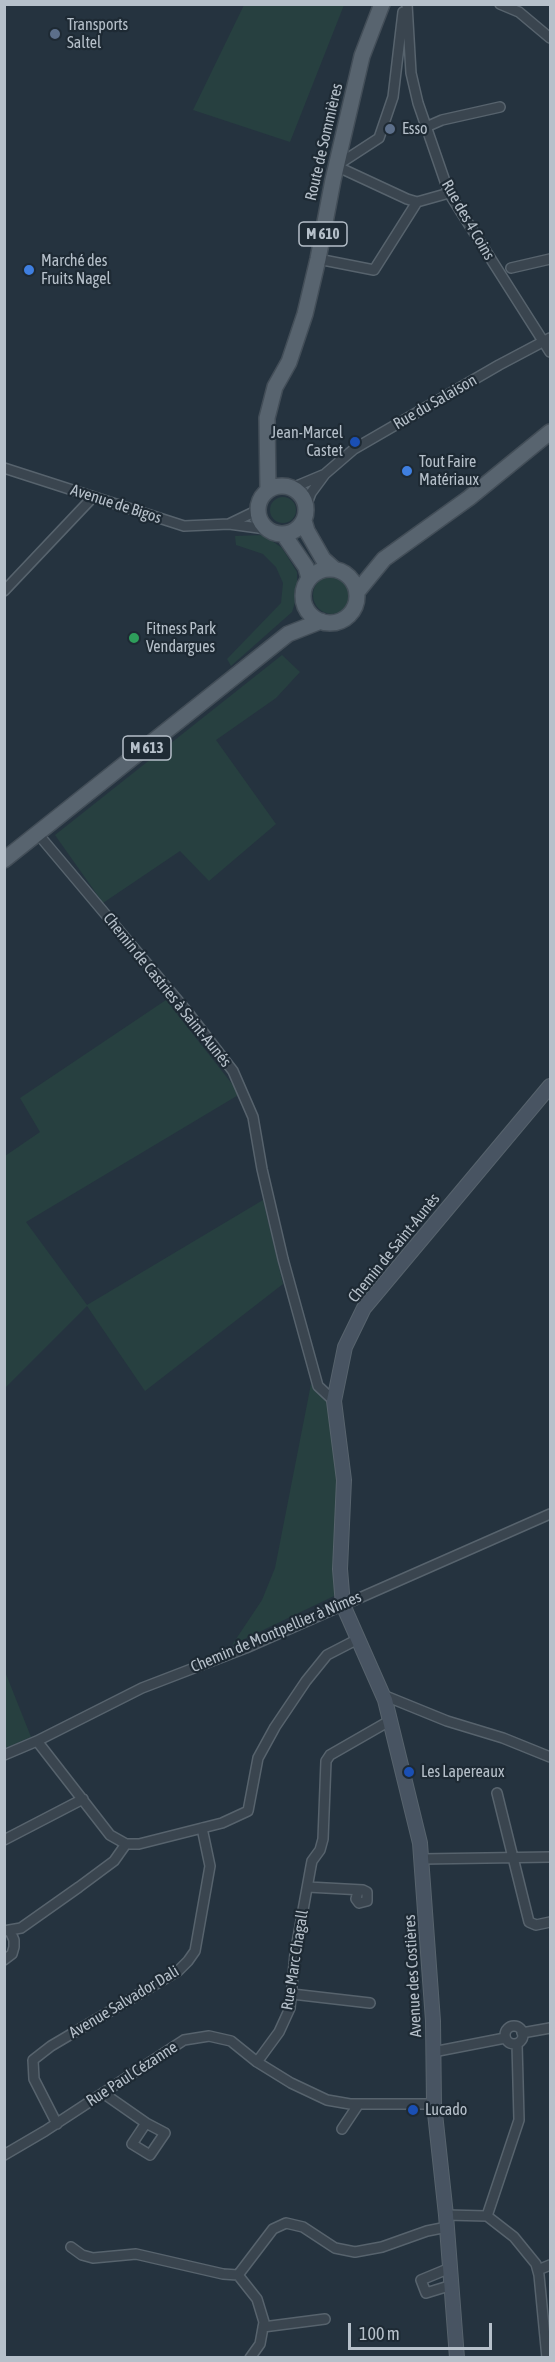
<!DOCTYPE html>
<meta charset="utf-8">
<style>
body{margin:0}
#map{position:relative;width:555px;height:2362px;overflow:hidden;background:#25333f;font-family:"Asap Condensed",sans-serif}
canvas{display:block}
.frame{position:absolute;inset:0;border:6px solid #b6c0ca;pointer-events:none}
.scale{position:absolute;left:348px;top:2323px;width:144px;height:27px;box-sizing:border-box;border:3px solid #b6c0ca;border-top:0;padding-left:8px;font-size:18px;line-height:21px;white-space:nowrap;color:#b6c0ca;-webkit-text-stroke:4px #1e2a34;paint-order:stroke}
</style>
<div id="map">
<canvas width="555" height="2362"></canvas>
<div class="frame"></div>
<div class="scale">100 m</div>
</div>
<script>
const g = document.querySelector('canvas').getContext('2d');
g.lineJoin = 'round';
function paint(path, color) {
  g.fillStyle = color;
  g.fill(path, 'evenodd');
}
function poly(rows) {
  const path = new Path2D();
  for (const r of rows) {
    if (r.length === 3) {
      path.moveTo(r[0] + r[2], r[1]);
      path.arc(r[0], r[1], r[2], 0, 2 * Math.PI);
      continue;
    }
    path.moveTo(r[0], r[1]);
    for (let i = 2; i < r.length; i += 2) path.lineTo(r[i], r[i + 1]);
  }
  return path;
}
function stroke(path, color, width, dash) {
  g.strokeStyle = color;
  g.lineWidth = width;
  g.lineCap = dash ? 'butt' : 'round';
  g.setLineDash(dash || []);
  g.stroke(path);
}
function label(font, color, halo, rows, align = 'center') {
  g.font = font + ' "Asap Condensed",sans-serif';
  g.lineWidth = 4.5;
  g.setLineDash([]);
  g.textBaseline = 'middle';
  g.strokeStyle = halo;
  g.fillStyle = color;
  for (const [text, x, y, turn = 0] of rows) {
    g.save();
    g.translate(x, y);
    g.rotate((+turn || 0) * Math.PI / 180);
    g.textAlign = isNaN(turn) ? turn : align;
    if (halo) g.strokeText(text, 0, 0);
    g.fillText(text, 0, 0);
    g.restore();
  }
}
paint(poly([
 [244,5,344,5,290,142,193,110],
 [283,510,13],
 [264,535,282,548,297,572,297,596,292,612,231,666,227,659,281,603,283,583,276,567,263,554,236,545,235,536],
 [332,595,19],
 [282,655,300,672,276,698,216,740,276,824,209,881,180,851,103,903,55,835],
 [166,1000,240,1094,26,1222,87,1305,263,1200,283,1284,145,1391,87,1306,5,1388,5,1156,40,1132,20,1098],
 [311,1384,328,1404,337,1478,334,1596,232,1645,262,1600,275,1568],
 [4,1669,31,1737,5,1748,4,1748]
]), '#274040');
const street = poly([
 [407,4,411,73,418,103,449,193,550,352],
 [500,4,519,12,550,38],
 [426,127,442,120,500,107],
 [336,166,379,138,393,97,403,12],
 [336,166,407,199,417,202,449,193],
 [318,259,374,270,417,202],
 [511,268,550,259],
 [4,468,184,526,229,524,266,529],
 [292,488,323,475],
 [306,506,311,493,325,474,354,449,499,365,550,338],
 [229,524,258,510],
 [4,591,93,497],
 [38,834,186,1010,233,1071,253,1117,262,1169,283,1259,318,1386,334,1401],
 [383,1695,447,1721,503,1738,550,1757],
 [37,1741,110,1835,126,1844,139,1844,222,1823,248,1811,258,1758,275,1727,306,1681,327,1655,358,1639],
 [4,1755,37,1741,142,1688,246,1648,550,1514],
 [497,1793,529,1922,536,1925,550,1922],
 [4,1840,83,1799],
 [422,1859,550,1857],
 [308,1887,363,1890,367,1892,367,1901,359,1903,356,1899,358,1891],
 [4,1931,21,1928,79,1887,114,1861,126,1844],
 [4,1960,12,1954,14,1947,14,1940,10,1931],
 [292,1994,370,2003],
 [514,2035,9],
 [522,2033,550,2028],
 [433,2052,505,2038],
 [257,2062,279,2032,290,2008,295,1954,311,1866,312,1861,320,1850,323,1839,326,1761,330,1755,391,1720],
 [103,2093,146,2123,132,2144,150,2155,165,2133,146,2123],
 [57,2124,34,2079,33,2060,51,2046,178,1971,188,1961,195,1951,210,1866,202,1828],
 [342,2129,358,2105],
 [4,2155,45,2131,184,2040,209,2036,231,2041,257,2062,291,2083,327,2100,350,2104,434,2104],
 [446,2215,487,2216,514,2237,536,2264,539,2275,547,2358],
 [487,2216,519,2120,517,2044],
 [71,2247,82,2255,93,2258,136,2254,223,2274,238,2275],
 [450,2268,421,2280,426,2293,452,2285],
 [538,2270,550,2265],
 [238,2275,273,2229,286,2223,303,2227,335,2248,355,2252,382,2247,427,2231,447,2227],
 [238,2275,257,2299,264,2322,260,2344,250,2358],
 [263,2327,325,2319]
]);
const secondary = poly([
 [457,2358,446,2215,434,2104,433,2021,420,1843,385,1700,343,1605,340,1569,344,1480,334,1401,345,1347,364,1308,550,1086]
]);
const primary = poly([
 [282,510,24],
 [268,490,267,418,275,387,289,362,305,314,318,259,333,180,362,56,382,4],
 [304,521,307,531,323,559,333,568],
 [284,535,306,567,309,578],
 [330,596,27],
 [357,592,384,559,469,498,550,432],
 [4,860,288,634,321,621]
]);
stroke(street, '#57636d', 12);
stroke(secondary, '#57636d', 16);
stroke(primary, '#434e58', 18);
stroke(street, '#3a454f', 9);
stroke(secondary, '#485462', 14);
stroke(primary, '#58646f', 15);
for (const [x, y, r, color] of [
 [55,34,6,"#5c6f8a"],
 [390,129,6,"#5c6f8a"],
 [29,270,6,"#3f7fe0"],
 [355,442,6,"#1a4fb4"],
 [407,471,6,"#3f7fe0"],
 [134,638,6,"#2e9e5b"],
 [409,1772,6,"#1a4fb4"],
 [413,2110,6,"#1a4fb4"]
]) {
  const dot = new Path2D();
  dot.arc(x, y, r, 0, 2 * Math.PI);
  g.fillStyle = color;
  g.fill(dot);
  stroke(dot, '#1e2a34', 2);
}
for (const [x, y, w] of [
 [323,234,48],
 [147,748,48]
]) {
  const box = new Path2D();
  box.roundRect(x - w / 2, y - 12, w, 24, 4.5);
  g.fillStyle = '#1e2a34';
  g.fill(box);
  stroke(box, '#b6c0ca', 1.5);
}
label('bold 15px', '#b6c0ca', null, [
 ["M 610",323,234],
 ["M 613",147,748]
]);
label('16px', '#b6c0ca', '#1e2a34', [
 ["Transports",67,25],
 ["Saltel",67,43],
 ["Esso",402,129],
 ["Marché des",41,261],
 ["Fruits Nagel",41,279],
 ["Jean-Marcel",343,433,"right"],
 ["Castet",343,451,"right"],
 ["Tout Faire",419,462],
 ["Matériaux",419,480],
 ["Fitness Park",146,629],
 ["Vendargues",146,647],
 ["Les Lapereaux",421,1772],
 ["Lucado",425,2110]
], 'left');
label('16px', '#b6c0ca', '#1e2a34', [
 ["Route de Sommières",324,142,-77],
 ["Rue des 4 Coins",468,220,60],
 ["Rue du Salaison",435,402,-30],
 ["Avenue de Bigos",116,504,18],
 ["Chemin de Castries à Saint-Aunés",167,990,51],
 ["Chemin de Saint-Aunès",394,1248,-51],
 ["Chemin de Montpellier à Nîmes",276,1632,-23],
 ["Rue Marc Chagall",295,1960,-81],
 ["Avenue des Costières",413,1976,-93],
 ["Avenue Salvador Dali",124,2002,-31],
 ["Rue Paul Cézanne",132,2074,-33]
]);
</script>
